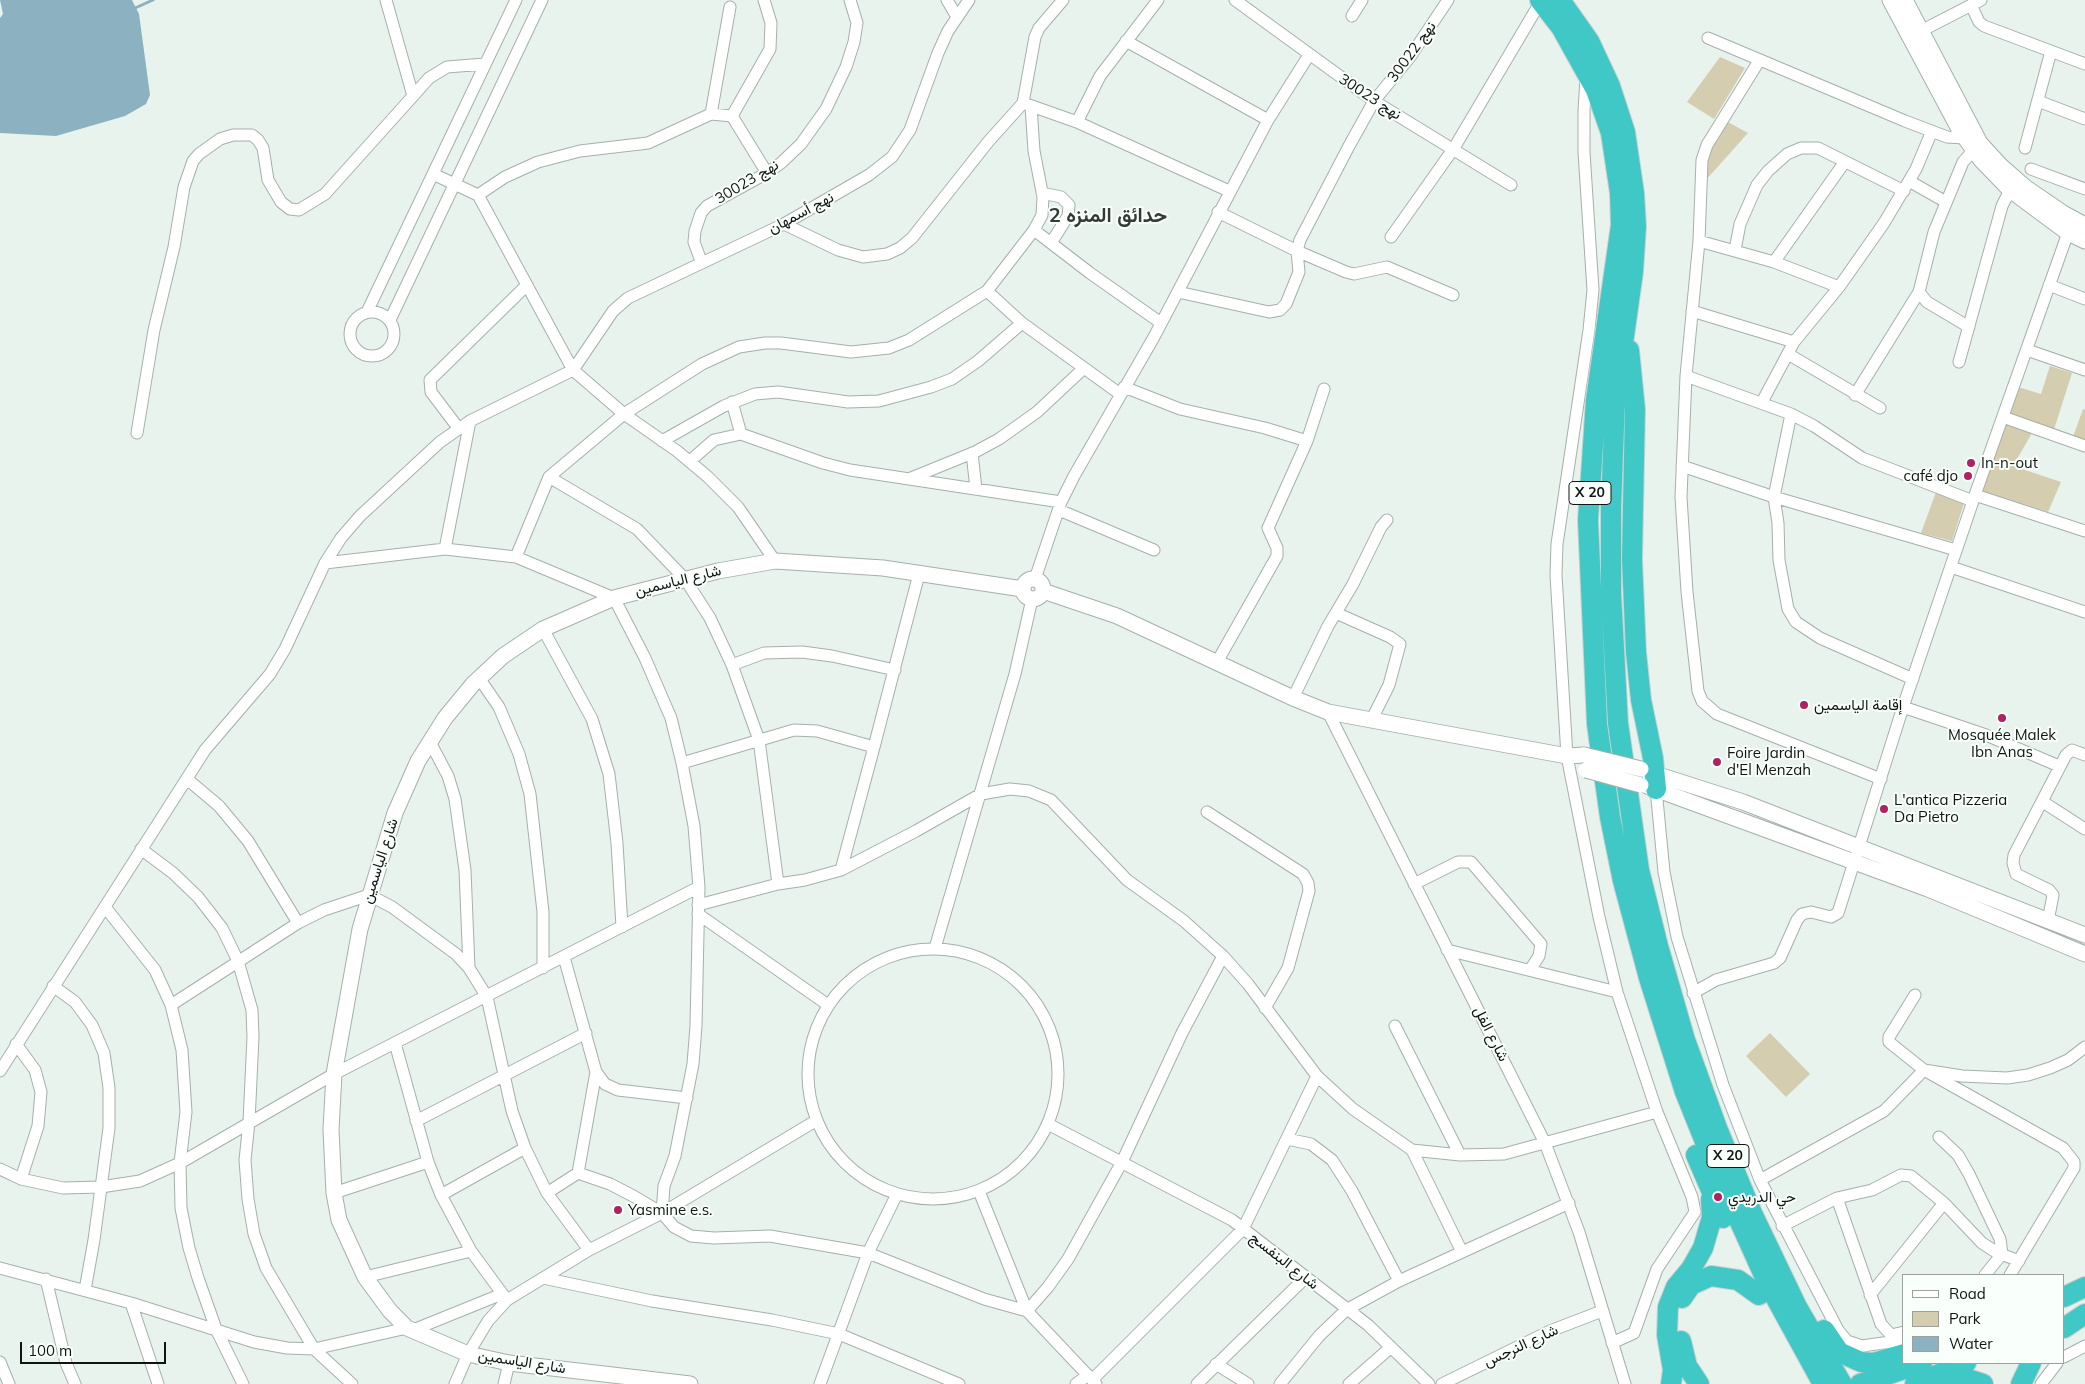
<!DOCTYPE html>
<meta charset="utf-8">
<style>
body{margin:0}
#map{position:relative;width:2085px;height:1384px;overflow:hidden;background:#e8f3ed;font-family:Mulish,sans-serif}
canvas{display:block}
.legend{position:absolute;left:1902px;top:1274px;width:162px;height:90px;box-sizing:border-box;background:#f9fffb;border:1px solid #9ca19e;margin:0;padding:6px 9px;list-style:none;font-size:15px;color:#101412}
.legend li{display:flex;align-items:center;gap:10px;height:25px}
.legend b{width:25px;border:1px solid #9ca19e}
.scale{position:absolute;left:20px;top:1342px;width:146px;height:22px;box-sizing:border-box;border:2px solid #101412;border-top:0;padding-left:6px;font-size:15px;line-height:18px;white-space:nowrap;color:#101412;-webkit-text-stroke:4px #f9fffb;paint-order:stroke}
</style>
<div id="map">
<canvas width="2085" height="1384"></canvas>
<ul class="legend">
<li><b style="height:6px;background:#fff"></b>Road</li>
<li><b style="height:14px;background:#d5cdb0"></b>Park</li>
<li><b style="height:14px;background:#8cb2c2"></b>Water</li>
</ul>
<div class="scale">100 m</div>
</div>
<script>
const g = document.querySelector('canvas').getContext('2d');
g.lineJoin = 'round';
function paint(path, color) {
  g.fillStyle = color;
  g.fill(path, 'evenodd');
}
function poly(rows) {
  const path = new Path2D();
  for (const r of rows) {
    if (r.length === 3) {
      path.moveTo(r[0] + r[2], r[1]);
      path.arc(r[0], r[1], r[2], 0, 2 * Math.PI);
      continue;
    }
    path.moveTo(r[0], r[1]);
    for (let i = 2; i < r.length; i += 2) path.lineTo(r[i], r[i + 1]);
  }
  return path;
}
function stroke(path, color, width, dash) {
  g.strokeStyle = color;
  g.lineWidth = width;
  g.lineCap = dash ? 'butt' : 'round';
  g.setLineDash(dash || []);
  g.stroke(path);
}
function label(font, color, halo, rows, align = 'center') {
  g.font = font + ' Mulish,Vazirmatn,sans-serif';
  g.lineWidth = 4;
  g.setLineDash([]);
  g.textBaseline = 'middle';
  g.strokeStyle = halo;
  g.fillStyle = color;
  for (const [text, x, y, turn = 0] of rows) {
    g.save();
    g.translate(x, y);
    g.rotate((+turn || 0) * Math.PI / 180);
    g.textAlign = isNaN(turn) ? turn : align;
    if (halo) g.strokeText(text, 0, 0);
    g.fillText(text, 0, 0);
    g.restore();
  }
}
paint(poly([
 [1720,57,1745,68,1714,119,1687,102],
 [1726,121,1748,133,1705,181,1704,157],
 [2050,366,2072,373,2051,439,2032,433,2013,466,2061,482,2048,512,1981,491,2015,386,2041,394],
 [2083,409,2085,410,2085,442,2073,437],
 [1936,492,1964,503,1952,541,1921,533],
 [1770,1033,1810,1074,1786,1097,1746,1056]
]), '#d5cdb0');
paint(poly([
 [0,0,132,0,139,14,150,95,146,104,125,116,56,136,0,133,0,18,3,14]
]), '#8cb2c2');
stroke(poly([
 [133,9,153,0]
]), '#8cb2c2', 3);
const minor = poly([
 [947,0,957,17],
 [1235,0,1374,101,1511,185],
 [1971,5,1979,22,1984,26,2085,64],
 [1352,16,1362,0],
 [1921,31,1981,0],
 [1708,38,1905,121,1947,137,1964,138],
 [1126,41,1268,120,1309,55],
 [1759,61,1707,145,1702,160,1699,241,1686,376,1681,497,1687,592,1698,691,1702,701,1717,714,1881,779],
 [1586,78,1584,111,1584,152,1593,290,1589,330,1557,544,1556,575,1567,756,1599,917,1617,992,1657,1112,1692,1197,1695,1212,1657,1269,1634,1333,1612,1343],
 [413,96,429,78,447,67,485,64],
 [2038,101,2085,119],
 [1026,104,1077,122,1229,191],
 [711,114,730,7],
 [732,116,767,173],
 [1077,122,1100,76,1158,0],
 [2025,148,2051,51],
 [2031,169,2085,189],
 [433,174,478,195,573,370,624,414,677,451,708,477,738,507,775,561],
 [1909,181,1946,202],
 [1042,193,1061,197,1069,205,1068,216,1051,243],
 [478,195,505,177,538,162,580,151,648,143,711,114,732,116,770,49,771,23,764,0],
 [1218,212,1297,251,1346,272,1354,274,1387,267,1453,295],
 [784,224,838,250,863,257,887,254,900,248,912,238,988,142,1023,103,1035,37,1039,28,1063,0],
 [1034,230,1090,273,1161,323],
 [1391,237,1454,148,1541,1],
 [1699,241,1774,262,1839,287],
 [1735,250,1740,224,1757,185,1768,171,1787,154,1801,148,1818,148,1904,191],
 [701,261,694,242,695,231,701,213,707,206,767,173,781,163,801,144,826,109,846,67,854,42,857,23,850,0],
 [1774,262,1844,163],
 [2049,285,2085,299],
 [1178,292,1269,312,1280,310,1286,304,1299,272,1297,251,1300,240,1349,146,1374,101,1410,57,1448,0],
 [1919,292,1927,302,1969,327],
 [1692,311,1794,342],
 [367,312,516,0],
 [372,334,22],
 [390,320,542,0],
 [1022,323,1120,394],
 [2027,350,2085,370],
 [1788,354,1880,408],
 [1959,362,2002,206,2010,190],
 [1686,376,1791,414,1814,426,1862,458,1973,501],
 [1124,387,1180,409,1265,428,1307,441],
 [1855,395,1919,292,1934,232,1963,162,1979,144],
 [732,402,741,434],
 [1762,402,1794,342,1839,287,1884,223,1916,169,1932,131],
 [1791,414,1774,497,1778,523,1779,560,1788,609,1796,622,1820,638,1913,679],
 [2003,417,2085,446],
 [459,429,431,392,430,380,527,285],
 [137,433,154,330,174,247,184,187,193,161,199,154,220,139,233,135,252,135,258,140,263,148,268,180,281,202,290,209,299,210,325,194,413,96,386,0],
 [662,441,724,406,755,394,778,392,848,402,879,401,931,387,952,379,978,361,1022,323,987,291,1034,230,1042,215,1043,197,1034,151,1031,106],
 [972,453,976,489],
 [690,461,714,440,741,434,823,463,850,470,1061,502],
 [1682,466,1774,497,1956,550],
 [549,477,637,529,685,579,710,618,732,665,759,740,778,884],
 [911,478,975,452,999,439,1037,412,1083,369],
 [1975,495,2085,531],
 [1059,510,1154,550],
 [445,549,470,421],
 [516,557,549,477,624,414,702,364,739,347,765,343,781,343,851,352,889,348,909,340,987,291],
 [325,563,445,549,516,557,614,598,645,658,671,718,682,763,694,826,699,887,696,1026,693,1064,675,1156,664,1186,662,1213],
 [1951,567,2085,612],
 [1035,579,1061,502,1074,476,1154,337,1268,120],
 [1336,613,1390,637,1400,644,1389,685,1371,721],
 [543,629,592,719,609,774,617,843,622,927],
 [1217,662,1277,556,1277,548,1268,528,1307,441,1324,389],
 [732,665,764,653,802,652,832,656,895,670],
 [479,678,499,707,519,754,530,794,543,912,543,968],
 [1293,698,1328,626,1353,584,1381,527,1387,520],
 [1903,707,1986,735,2059,766],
 [1328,712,1545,1143,1579,1232,1625,1384],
 [430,742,448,776,455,799,465,870,469,968],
 [874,747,919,574],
 [682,763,794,730,817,731,874,747,841,870],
 [187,779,219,806,248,841,298,923],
 [1656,789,1664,872,1677,937,1723,1085,1760,1180,1838,1330,1847,1341,1862,1346,1904,1340],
 [2043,802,2085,829],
 [1207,812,1303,874,1308,883,1309,891,1288,968,1265,1008],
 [141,849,173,873,198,897,222,928,238,961,252,1010,253,1037,249,1122,245,1160,248,1199,254,1234,266,1268,314,1349,352,1384],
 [1414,884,1458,862,1471,862,1541,944,1539,956,1530,970],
 [698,905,778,884,805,880,841,870,916,831,981,794,1010,789,1029,791,1051,800,1127,880,1184,921,1223,956],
 [105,907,155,970,171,1005,182,1050,186,1112,180,1163,181,1208,189,1248,198,1278,216,1329,243,1384],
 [698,914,828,1005],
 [2048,921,2053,895,2049,890,2016,874,2013,863,2014,855,2066,755,2072,750,2085,755],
 [935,948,1015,674,1032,599],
 [933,1074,125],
 [1447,950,1617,992],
 [564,957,596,1072,605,1084,618,1090,687,1098],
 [53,986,75,1002,92,1025,104,1053,109,1088,109,1128,94,1240,85,1290],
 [1693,993,1716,980,1774,963,1780,958,1797,920,1802,914,1811,912,1831,917,1838,913,1903,707,1975,495,2070,227],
 [1915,995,1889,1037,1889,1042,1924,1070,1962,1076,2007,1078,2028,1075,2050,1068,2068,1060,2085,1047],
 [171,1005,298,923,324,910,369,895,392,907,456,954,469,968,487,997,512,1111,525,1148,547,1193,589,1250],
 [1395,1026,1460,1155],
 [395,1043,428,1162,441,1195,471,1251,507,1300],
 [16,1044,35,1070,41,1092,38,1126,21,1179],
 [0,1071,205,750,270,674,285,649,325,563,341,538,360,516,440,442,470,421,573,370,613,311,628,298,784,224,869,175,892,157,910,130,938,53,948,31,969,0],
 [416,1121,586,1033],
 [1048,1124,1232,1220,1368,1325,1429,1384],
 [1939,1137,1958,1155,1969,1174,2000,1239,2002,1254,1985,1275],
 [1287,1139,1311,1144,1332,1160,1352,1191,1399,1281],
 [1412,1150,1462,1252],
 [0,1169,21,1179,63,1188,101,1187,140,1181,180,1163,334,1074,699,887],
 [578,1173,610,1184,635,1197,662,1213,674,1227,691,1236,714,1238,770,1236,868,1253,984,1299,1027,1311],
 [1760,1180,1884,1111,1924,1070,2063,1148,2074,1162,2074,1168,2010,1275],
 [979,1191,1027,1311,1096,1384],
 [334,1193,428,1162],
 [547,1193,578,1173,596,1072],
 [441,1195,525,1148],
 [1837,1198,1881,1324,1891,1335,1904,1332],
 [1944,1203,1982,1243,1996,1252,2019,1261],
 [1782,1226,1837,1198,1872,1190,1901,1175,1911,1176,1944,1203,1870,1295],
 [0,1268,131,1303,254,1342,287,1348,314,1349,407,1328],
 [365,1277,471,1251],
 [543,1278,652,1301,772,1320,839,1334,959,1384],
 [46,1279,66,1363,75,1384],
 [131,1303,158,1384],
 [1027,1311,1048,1287,1068,1259,1122,1162,1182,1033,1223,956,1248,984,1317,1076,1353,1109,1412,1150,1460,1155,1504,1154,1657,1112],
 [413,1330,502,1294],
 [2064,1357,2085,1346],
 [0,1362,9,1384],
 [1216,1364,1248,1384],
 [1092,1380,1243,1229,1317,1076],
 [455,1384,468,1354,488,1321,507,1300,589,1250,662,1213,817,1120],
 [504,1384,509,1363],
 [820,1384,868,1253,897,1194],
 [1076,1384,1088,1375],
 [1197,1384,1305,1278],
 [1280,1384,1319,1336,1346,1310,1399,1281,1569,1203],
 [1349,1384,1390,1348],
 [1442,1384,1550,1331,1602,1311],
 [2041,1384,2057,1363]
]);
const tertiary = poly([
 [1890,0,1960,131,1981,160,2010,190,2068,233,2085,241],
 [1905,0,1980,143,2001,166,2025,187,2063,213,2085,225],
 [1033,589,10],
 [1043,591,1117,616,1293,698,1328,712,1567,756,1584,755],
 [1646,771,1743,802,2085,935],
 [1647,786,1928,889,2085,954],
 [690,1384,509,1363,468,1354,407,1328,390,1311,365,1277,339,1220,334,1193,331,1130,334,1074,360,929,395,813,418,761,445,718,473,684,503,656,543,629,614,598,718,571,775,561,883,568,1023,589]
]);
const trunk = poly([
 [1540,0,1561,27,1596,90,1611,133,1620,193,1621,225,1596,400,1588,520,1597,724,1610,817,1623,881,1649,978,1685,1092,1716,1169,1767,1282,1823,1384],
 [1560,0,1589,41,1610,86,1625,132,1634,193,1636,226,1633,272,1615,400,1611,507,1611,593,1618,723,1639,870,1658,946,1685,1040,1717,1128,1752,1213,1797,1307,1842,1384],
 [1629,350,1635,409,1632,559,1636,652,1641,700,1653,758,1656,789],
 [1696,1155,1723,1218],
 [2064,1297,2085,1287],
 [1682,1298,1691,1285,1711,1276,1738,1280,1759,1295],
 [2064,1328,2085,1314],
 [1824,1330,1839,1352,1861,1362,1873,1363,1904,1354],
 [1681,1341,1687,1366,1699,1384],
 [1671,1384,1673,1370,1667,1335,1668,1307,1676,1287,1691,1269,1703,1248,1712,1217,1711,1199],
 [1860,1384,1922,1363],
 [1915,1384,1966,1363],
 [1945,1384,1971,1380,1983,1384],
 [2021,1384,2031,1363]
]);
stroke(minor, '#a6b0ab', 13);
stroke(tertiary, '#a6b0ab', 17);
stroke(trunk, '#cfd0d0', 22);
stroke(minor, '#fff', 11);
stroke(tertiary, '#fff', 15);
stroke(trunk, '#40c8c6', 20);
const tertiaryBridge = poly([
 [1584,755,1641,769],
 [1586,770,1641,785]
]);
stroke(tertiaryBridge, '#a6b0ab', 17, []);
stroke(tertiaryBridge, '#fff', 15);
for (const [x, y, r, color] of [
 [1971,463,5,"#ad2263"],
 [1968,476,5,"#ad2263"],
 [1804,705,5,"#ad2263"],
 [2002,718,5,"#ad2263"],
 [1717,762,5,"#ad2263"],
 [1884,809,5,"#ad2263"],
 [1718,1197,5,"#ad2263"],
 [618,1210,5,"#ad2263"]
]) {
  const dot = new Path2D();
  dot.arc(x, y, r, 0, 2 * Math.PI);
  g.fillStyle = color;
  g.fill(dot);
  stroke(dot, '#f9fffb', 2);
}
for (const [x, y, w] of [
 [1590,493,42],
 [1728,1156,42]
]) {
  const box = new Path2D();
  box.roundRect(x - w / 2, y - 11.5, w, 23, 4);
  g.fillStyle = '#f9fffb';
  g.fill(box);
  stroke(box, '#101412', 1);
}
label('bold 14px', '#101412', null, [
 ["X 20",1590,493],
 ["X 20",1728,1156]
]);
label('15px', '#101412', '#f9fffb', [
 ["نهج 30022",1412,52,-54],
 ["نهج 30023",1370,97,33],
 ["نهج 30023",747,182,-31],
 ["نهج أسمهان",801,213,-28],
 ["شارع الياسمين",678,581,-14],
 ["شارع الياسمين",380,861,-72],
 ["شارع الفل",1491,1034,63],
 ["شارع البنفسج",1284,1261,38],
 ["شارع النرجس",1521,1346,-25],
 ["شارع الياسمين",522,1362,9]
]);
label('15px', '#101412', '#f9fffb', [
 ["In-n-out",1981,463],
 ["café djo",1958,476,"right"],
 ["إقامة الياسمين",1814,705],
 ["Mosquée Malek",2002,735,"center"],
 ["Ibn Anas",2002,752,"center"],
 ["Foire Jardin",1727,753],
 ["d'El Menzah",1727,770],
 ["L'antica Pizzeria",1894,800],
 ["Da Pietro",1894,817],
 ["حي الدريدي",1728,1197],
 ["Yasmine e.s.",628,1210]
], 'left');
label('bold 20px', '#333b36', '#f9fffb', [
 ["حدائق المنزه 2",1108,216]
]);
</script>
